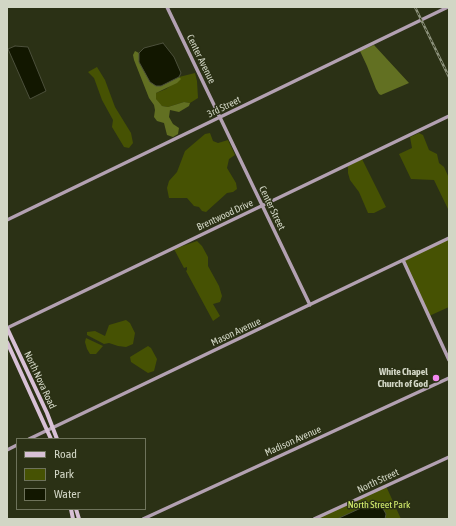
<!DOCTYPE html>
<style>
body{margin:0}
#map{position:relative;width:456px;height:526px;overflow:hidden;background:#2b3115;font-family:"Asap Condensed",sans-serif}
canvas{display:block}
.frame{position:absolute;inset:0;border:8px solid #d2d6c5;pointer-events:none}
.legend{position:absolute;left:16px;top:438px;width:130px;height:72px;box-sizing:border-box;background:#2b3115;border:1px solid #6e735b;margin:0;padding:5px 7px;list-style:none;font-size:12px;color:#d2d6c5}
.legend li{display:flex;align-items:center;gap:8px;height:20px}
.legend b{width:20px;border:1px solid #6e735b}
</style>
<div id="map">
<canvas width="456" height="526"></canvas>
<div class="frame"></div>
<ul class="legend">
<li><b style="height:5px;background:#d8c1d6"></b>Road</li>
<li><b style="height:11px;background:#465203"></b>Park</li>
<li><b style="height:11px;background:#121700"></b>Water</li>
</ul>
</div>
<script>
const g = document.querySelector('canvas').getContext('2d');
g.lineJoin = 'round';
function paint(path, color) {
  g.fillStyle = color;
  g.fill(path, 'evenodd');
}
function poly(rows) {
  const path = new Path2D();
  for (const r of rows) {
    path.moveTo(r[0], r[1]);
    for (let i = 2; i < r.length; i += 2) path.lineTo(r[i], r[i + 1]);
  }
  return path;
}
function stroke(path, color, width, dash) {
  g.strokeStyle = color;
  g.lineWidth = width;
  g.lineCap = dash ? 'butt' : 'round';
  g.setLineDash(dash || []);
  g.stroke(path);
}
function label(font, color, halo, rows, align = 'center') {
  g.font = font + ' "Asap Condensed",sans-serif';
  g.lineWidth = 3;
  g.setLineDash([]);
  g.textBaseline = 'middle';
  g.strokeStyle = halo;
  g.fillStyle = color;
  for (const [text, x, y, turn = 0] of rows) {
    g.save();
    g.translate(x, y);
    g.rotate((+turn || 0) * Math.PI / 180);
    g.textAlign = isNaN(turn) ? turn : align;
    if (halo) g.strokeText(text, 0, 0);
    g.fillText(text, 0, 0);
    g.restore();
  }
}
paint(poly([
 [97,67,105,80,115,107,131,133,133,143,129,148,124,147,112,127,113,120,102,100,94,78,88,72],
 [195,73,197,81,198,98,190,103,184,102,168,107,162,106,158,103,156,99,156,93,166,89,180,79,179,77],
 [210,133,213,141,218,143,228,140,235,155,229,159,227,168,236,183,237,189,233,192,227,193,206,212,202,211,199,207,194,206,187,198,169,198,167,188,169,181,177,172,185,151,205,134],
 [419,133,423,135,429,150,437,154,439,163,444,167,449,178,449,209,448,209,434,180,411,179,399,154,412,148,410,137],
 [362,159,386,207,374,213,368,213,359,192,350,180,348,173,348,166],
 [449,238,449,307,429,316,403,260],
 [197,241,202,246,208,257,208,266,219,286,222,296,220,302,213,304,220,316,213,321,186,271,187,270,187,267,184,268,174,249],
 [126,320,130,323,135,333,133,344,126,347,118,346,109,343,104,344,87,335,87,332,95,331,105,336,109,325],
 [86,338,103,346,96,354,90,354,87,349,85,342],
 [148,346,151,348,157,359,154,371,148,373,131,362,130,357],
 [386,486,401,519,314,519]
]), '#465203');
paint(poly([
 [374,45,409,83,381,95,379,94,376,89,367,66,360,51],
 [135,51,139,53,139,62,161,86,179,77,181,79,177,83,156,93,156,99,162,106,168,107,184,102,190,103,189,106,179,112,170,110,169,117,173,124,179,128,178,134,173,137,167,135,164,123,157,121,154,117,155,110,154,105,149,98,134,60,133,55]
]), '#627022');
const water = poly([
 [163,43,174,57,181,73,179,77,161,86,156,86,150,82,139,62,139,53,144,48,163,43],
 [15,46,28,47,46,91,30,99,8,49,15,46],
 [374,502,379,503,381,505,386,514,385,519,337,519,374,502]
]);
paint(water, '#121700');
stroke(water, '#4c503b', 1);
stroke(poly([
 [167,7,310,305],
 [7,220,448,7],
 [403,260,449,360],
 [7,328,449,116],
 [29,439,449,238],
 [7,450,17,445],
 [143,519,449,378],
 [314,519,449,457]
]), '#b3a1b2', 3.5);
stroke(poly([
 [7,328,47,413,57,439],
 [7,342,51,439],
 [71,509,73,519],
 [76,509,79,519]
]), '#d8c1d6', 4);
const rail = poly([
 [415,7,449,77]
]);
stroke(rail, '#8d927c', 2.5);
stroke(rail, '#2b3115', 1, [3]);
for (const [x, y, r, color] of [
 [436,378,4,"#f489f0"]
]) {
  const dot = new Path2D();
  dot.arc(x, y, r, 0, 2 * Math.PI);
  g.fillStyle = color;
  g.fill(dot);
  stroke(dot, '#2b3115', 1.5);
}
label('10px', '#d2d6c5', '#2b3115', [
 ["Center Avenue",201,59,64],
 ["3rd Street",224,107,-26],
 ["Center Street",272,208,64],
 ["Brentwood Drive",225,215,-25],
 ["Mason Avenue",236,332,-25],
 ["North Nova Road",40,380,65],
 ["Madison Avenue",293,441,-24],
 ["North Street",378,481,-25]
]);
label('bold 10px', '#d2d6c5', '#2b3115', [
 ["White Chapel",428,372],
 ["Church of God",428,384]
], 'right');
label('10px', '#d6f06e', '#2b3115', [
 ["North Street Park",379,505]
]);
</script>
